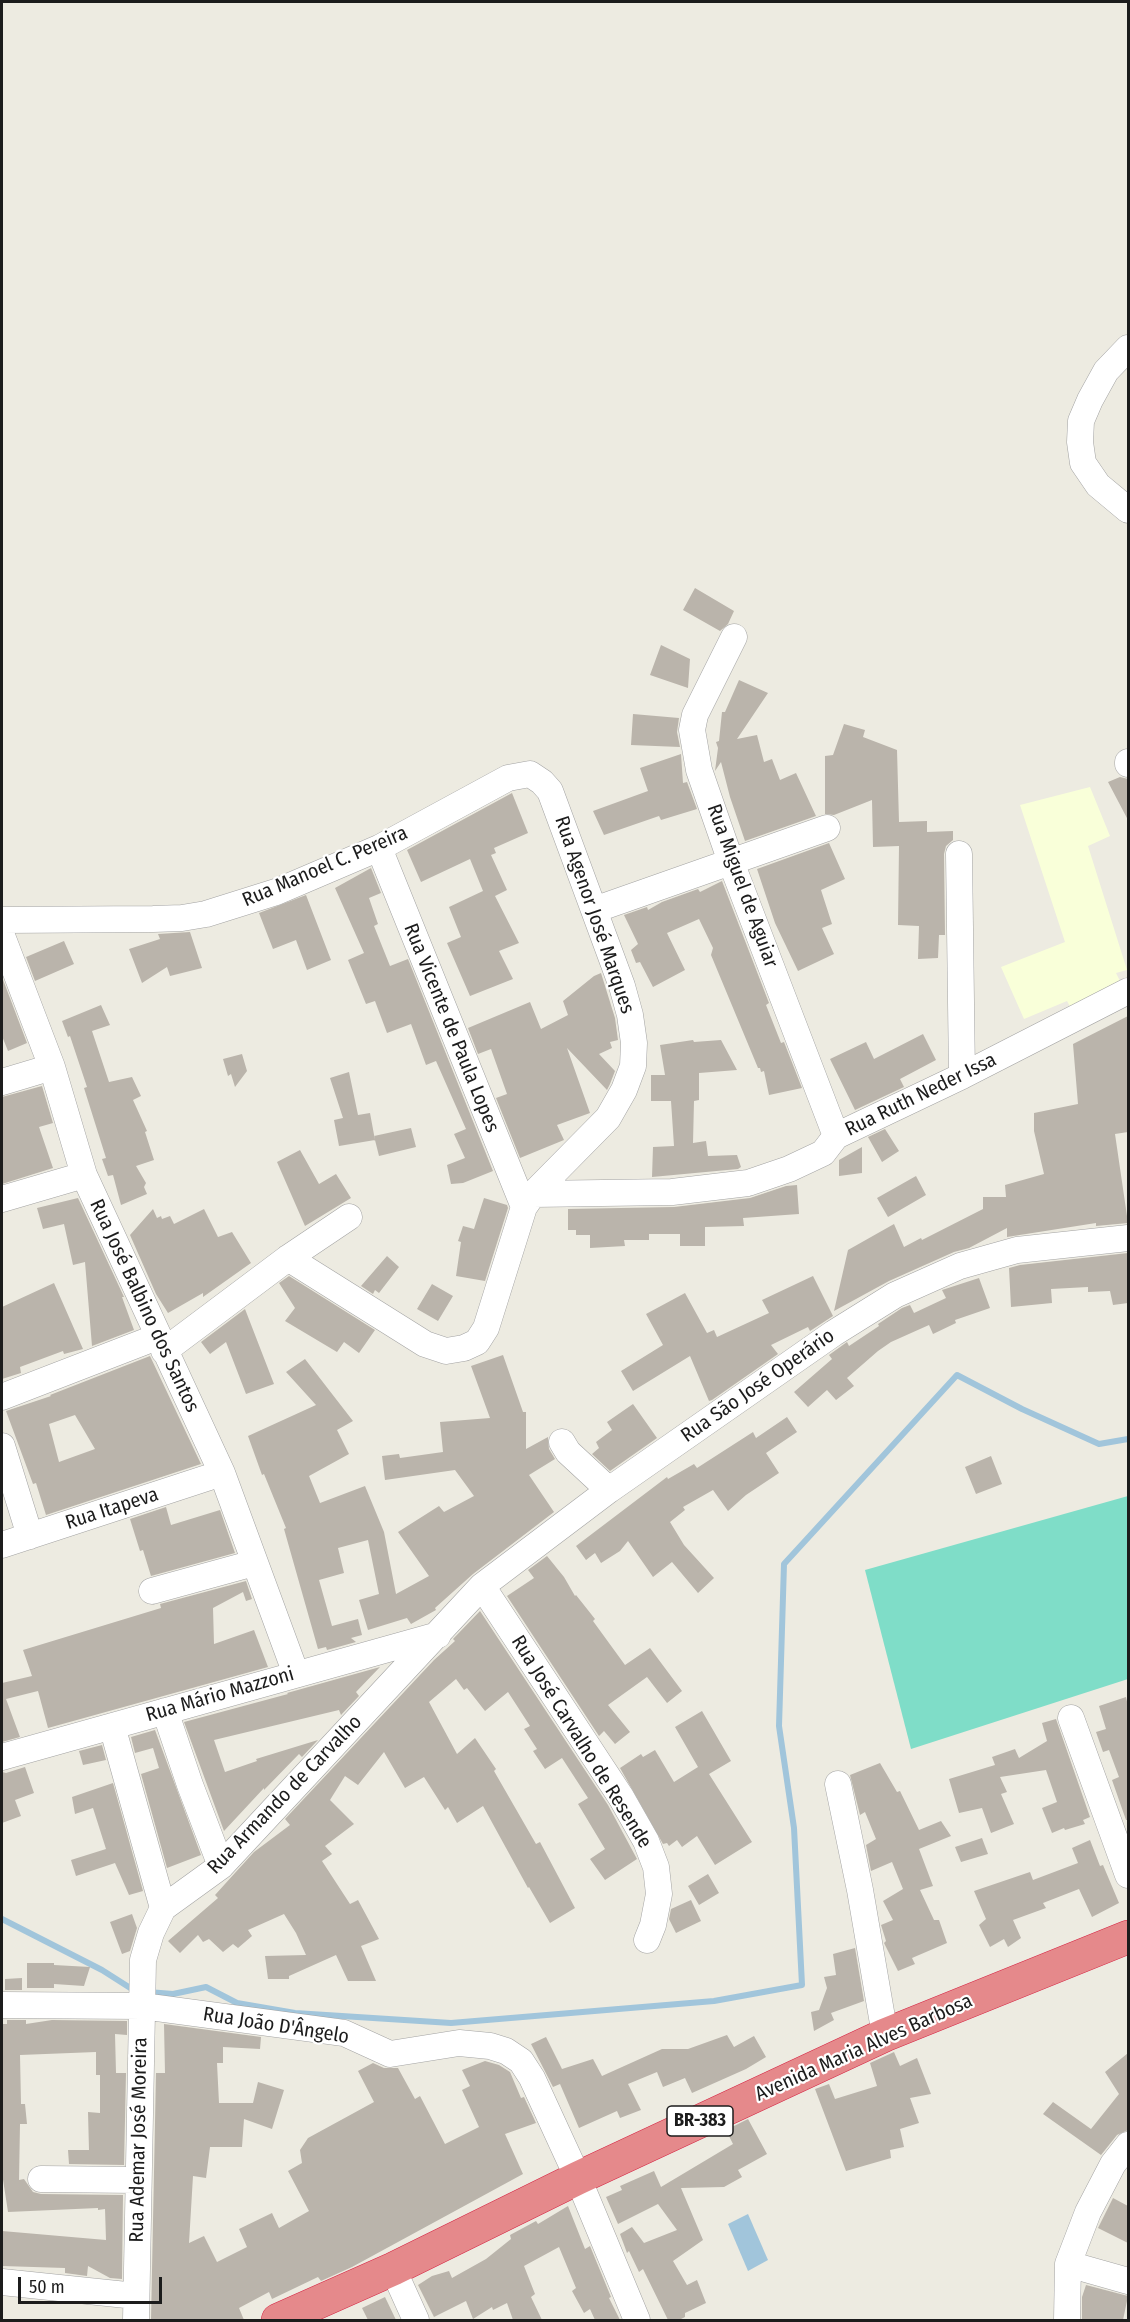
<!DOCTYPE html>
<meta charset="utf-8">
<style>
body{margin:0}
#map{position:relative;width:1130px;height:2322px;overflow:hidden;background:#edebe1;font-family:"Fira Sans Condensed",sans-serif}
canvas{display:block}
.frame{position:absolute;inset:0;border:3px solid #1c1c1c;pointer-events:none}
.scale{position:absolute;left:18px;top:2277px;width:144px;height:27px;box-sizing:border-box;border:3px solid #1c1c1c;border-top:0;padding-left:8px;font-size:18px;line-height:21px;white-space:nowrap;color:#1c1c1c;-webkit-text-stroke:4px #fff;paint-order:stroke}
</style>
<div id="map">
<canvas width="1130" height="2322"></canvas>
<div class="frame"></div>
<div class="scale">50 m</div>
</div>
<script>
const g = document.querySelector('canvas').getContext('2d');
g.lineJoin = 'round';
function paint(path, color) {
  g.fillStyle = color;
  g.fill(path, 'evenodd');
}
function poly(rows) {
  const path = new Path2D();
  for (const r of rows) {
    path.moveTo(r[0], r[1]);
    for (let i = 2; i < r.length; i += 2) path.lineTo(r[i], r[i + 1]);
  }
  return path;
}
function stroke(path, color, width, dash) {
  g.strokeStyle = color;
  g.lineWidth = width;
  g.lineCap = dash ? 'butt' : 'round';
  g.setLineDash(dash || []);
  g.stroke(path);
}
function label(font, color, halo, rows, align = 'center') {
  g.font = font + ' "Fira Sans Condensed",sans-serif';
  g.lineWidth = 4.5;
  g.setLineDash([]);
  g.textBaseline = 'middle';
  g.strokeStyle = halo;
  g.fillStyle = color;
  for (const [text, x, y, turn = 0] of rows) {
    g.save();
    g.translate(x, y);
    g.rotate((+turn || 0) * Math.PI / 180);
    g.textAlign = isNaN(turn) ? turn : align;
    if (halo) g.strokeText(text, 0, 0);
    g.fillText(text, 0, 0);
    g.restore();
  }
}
paint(poly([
 [1090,787,1110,836,1088,846,1127,970,1116,973,1123,987,1073,1012,1067,1001,1024,1019,1001,967,1065,942,1020,805]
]), '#f9ffd9');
paint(poly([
 [1128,1496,1128,1679,911,1749,865,1570]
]), '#7fddc8');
paint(poly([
 [748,2214,768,2260,748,2271,728,2224]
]), '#a1c5db');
stroke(poly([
 [2,1919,102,1970,135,1991],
 [148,1992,173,1994,206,1987,237,2003,295,2013,451,2023,714,2001,802,1985,794,1828,779,1726,784,1564,957,1375,1022,1409,1099,1444,1128,1439]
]), '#a1c5db', 6);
paint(poly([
 [695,588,734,611,728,624,720,631,683,610],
 [661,645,690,659,688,688,650,675],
 [739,680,768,693,737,739,757,735,764,762,772,759,780,780,796,773,816,816,745,841,730,797,721,762,715,771,718,748,716,742,719,741,722,712,725,712],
 [633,714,679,718,677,732,680,747,631,745],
 [844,724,865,730,863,737,897,750,899,822,927,821,927,832,953,831,953,840,946,846,944,854,945,935,939,935,938,958,918,959,919,926,898,925,899,846,873,847,872,800,834,815,825,814,825,756,833,755],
 [681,754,683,783,687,782,697,809,661,820,659,816,604,835,593,811,648,791,640,768],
 [1120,777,1128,779,1128,820,1108,782],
 [512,793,528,833,494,848,496,853,491,855,507,890,495,896,519,943,499,951,513,979,470,996,447,943,461,937,449,907,483,891,470,859,421,882,407,850],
 [829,843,845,879,821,890,832,924,822,928,834,954,798,971,775,923,757,869],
 [371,868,381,893,369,898,378,924,374,926,390,966,408,959,493,1171,463,1183,451,1184,447,1165,465,1158,454,1134,466,1129,436,1061,426,1065,411,1024,387,1033,375,1001,366,1004,348,960,364,953,335,888],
 [722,881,769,1003,766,1005,781,1043,784,1042,802,1088,769,1095,764,1071,761,1072,760,1068,758,1068,711,955,713,948,699,919,667,933,685,970,653,987,640,962,636,963,631,950,638,944,624,915,647,907,648,910,662,902,698,889,700,892],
 [306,895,331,960,307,970,296,940,273,949,259,913],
 [190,932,202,968,170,976,167,967,142,983,129,949,160,939,158,934],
 [64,941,74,964,35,981,26,957],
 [601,973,615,1018,618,1040,610,1042,612,1048,599,1054,615,1071,610,1084,607,1090,567,1048,590,1113,557,1125,564,1140,520,1158,496,1098,507,1094,491,1049,478,1054,468,1028,530,1002,541,1029,568,1015,563,1001,594,976],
 [2,977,27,1043,8,1051,2,1036],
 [101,1005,110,1025,92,1031,109,1082,132,1077,141,1096,133,1100,147,1131,145,1132,154,1160,136,1166,146,1183,144,1187,147,1194,121,1205,113,1175,108,1176,102,1159,106,1158,84,1088,87,1087,70,1036,68,1037,62,1021],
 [1128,1016,1128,1132,1115,1134,1128,1223,1096,1226,1096,1223,1007,1237,1007,1228,969,1248,954,1252,889,1281,834,1311,848,1250,894,1224,904,1247,921,1238,922,1240,983,1209,983,1197,1006,1197,1005,1185,1044,1174,1034,1131,1034,1113,1078,1104,1073,1044],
 [923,1034,936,1060,900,1079,904,1087,855,1110,830,1059,866,1042,874,1059],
 [693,1040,694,1042,721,1040,737,1070,699,1073,699,1100,694,1101,693,1143,706,1141,708,1156,737,1155,741,1167,738,1169,652,1177,653,1147,674,1146,671,1101,651,1101,651,1075,665,1075,660,1045],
 [242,1054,247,1071,235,1087,231,1074,228,1076,223,1059],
 [349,1072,358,1115,370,1113,375,1140,339,1146,334,1120,343,1118,330,1078],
 [42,1086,53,1123,39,1127,53,1168,2,1184,2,1097],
 [411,1128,416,1147,379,1156,374,1136],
 [885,1129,899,1151,882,1162,868,1137],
 [862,1147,862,1173,839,1176,839,1160],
 [300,1150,319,1184,336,1174,351,1198,305,1226,277,1162],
 [916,1176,926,1195,888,1217,877,1198],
 [797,1185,799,1214,743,1218,744,1226,705,1227,705,1246,680,1246,680,1234,649,1234,649,1240,624,1240,625,1246,590,1248,590,1235,576,1235,576,1230,568,1230,568,1209,674,1207,750,1198,786,1186],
 [78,1198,124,1297,122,1297,134,1330,92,1346,85,1262,73,1265,64,1224,43,1229,37,1208],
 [484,1198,507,1205,508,1208,485,1281,456,1276,461,1242,458,1241,463,1226,474,1229],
 [153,1209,157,1218,161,1216,162,1219,170,1216,174,1224,204,1209,218,1237,232,1232,251,1263,203,1297,203,1293,168,1313,156,1294,130,1235],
 [1128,1253,1128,1303,1113,1305,1110,1291,1088,1292,1088,1287,1051,1289,1052,1303,1011,1307,1009,1268,1020,1265],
 [387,1256,399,1267,379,1293,375,1290,373,1294,361,1286],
 [289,1276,375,1330,359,1353,344,1342,337,1352,285,1321,295,1308,279,1283],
 [813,1276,833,1316,810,1331,808,1327,771,1345,778,1354,712,1400,709,1401,690,1356,633,1391,621,1371,663,1345,646,1314,685,1293,707,1333,714,1330,717,1337,769,1313,762,1300],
 [979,1278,990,1308,955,1320,956,1323,933,1334,929,1325,891,1342,878,1351,847,1378,854,1386,836,1400,827,1390,808,1407,794,1392,832,1359,829,1355,847,1342,849,1346,879,1326,878,1324,902,1308,910,1305,914,1313,946,1298,942,1290],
 [54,1283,83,1349,64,1354,63,1351,20,1367,21,1373,2,1379,2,1307],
 [432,1284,453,1296,438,1321,417,1309],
 [245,1309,274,1384,246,1394,226,1342,210,1354,201,1342],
 [503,1355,523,1412,526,1412,526,1449,548,1437,549,1449,555,1459,529,1475,554,1512,473,1574,435,1608,436,1610,411,1624,407,1618,368,1630,359,1600,379,1594,368,1540,338,1548,344,1573,319,1580,332,1626,358,1619,362,1635,351,1638,356,1642,327,1650,326,1647,318,1649,284,1529,286,1528,264,1474,262,1475,248,1436,316,1405,286,1372,305,1359,353,1421,337,1430,349,1454,309,1476,320,1503,365,1486,384,1532,396,1594,429,1576,398,1532,439,1506,444,1512,474,1496,455,1470,385,1480,382,1456,399,1454,400,1458,443,1452,440,1422,490,1418,471,1366],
 [150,1356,201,1464,46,1515,36,1483,33,1484,6,1411,51,1396,50,1395],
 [75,1415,95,1449,59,1462,49,1424],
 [633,1404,657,1438,610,1471,592,1454,599,1448,596,1442,612,1430,607,1422],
 [787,1417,797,1432,766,1453,779,1473,746,1495,728,1511,713,1490,683,1507,685,1510,670,1522,684,1545,714,1578,698,1593,672,1562,653,1577,628,1541,620,1551,601,1563,595,1553,586,1560,576,1546,667,1477,668,1479,694,1464,697,1468,753,1432,756,1438],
 [991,1456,1002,1484,976,1494,965,1467],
 [166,1507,171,1525,220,1510,235,1553,151,1576,143,1550,140,1551,130,1519],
 [547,1556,564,1577,575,1596,576,1595,595,1619,593,1621,625,1665,650,1648,682,1691,667,1703,647,1677,608,1705,630,1732,615,1744,604,1731,599,1736,507,1596,534,1578,528,1570],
 [246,1581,252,1599,246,1601,243,1592,213,1608,214,1644,254,1630,268,1667,48,1728,38,1691,6,1699,20,1737,2,1742,2,1683,32,1676,23,1650,161,1608,160,1604],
 [480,1611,608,1805,637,1859,605,1880,590,1859,605,1849,578,1804,588,1798,562,1758,545,1769,533,1751,537,1749,524,1729,530,1726,508,1692,485,1711,467,1688,464,1690,456,1679,429,1702,457,1754,475,1738,496,1769,494,1771,536,1844,540,1842,575,1908,550,1923,529,1887,528,1888,483,1806,457,1823,448,1807,445,1810,424,1777,405,1788,384,1752,358,1785,345,1776,330,1800,354,1824,325,1846,332,1854,322,1861,350,1904,358,1900,379,1939,361,1946,376,1981,348,1981,336,1955,289,1976,289,1979,268,1979,265,1956,306,1955,296,1933,284,1914,248,1930,252,1936,238,1948,233,1944,223,1952,209,1939,203,1942,198,1935,180,1953,168,1941,218,1898,215,1895,254,1852,290,1825,285,1819,434,1660,455,1641,453,1639],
 [380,1667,356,1692,359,1696,341,1715,339,1710,214,1740,225,1772,257,1761,256,1759,318,1740,302,1757,299,1754,264,1790,264,1788,224,1831,184,1722,288,1694,287,1693],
 [1126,1697,1128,1706,1128,1820,1126,1820,1112,1780,1119,1777,1109,1750,1103,1752,1096,1732,1106,1729,1099,1706],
 [702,1711,731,1761,709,1774,752,1842,715,1865,697,1836,682,1847,677,1840,669,1846,667,1843,663,1844,620,1768,641,1754,643,1757,655,1750,674,1782,698,1767,675,1727],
 [1056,1719,1090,1817,1083,1820,1085,1824,1065,1830,1064,1828,1052,1833,1042,1808,1057,1802,1046,1770,1000,1777,1007,1792,1001,1794,1014,1824,991,1833,982,1808,959,1813,949,1779,995,1765,992,1757,1015,1749,1019,1758,1047,1741,1042,1723],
 [155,1730,201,1855,167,1868,141,1774,159,1768,153,1748,135,1753,131,1737],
 [102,1745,106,1760,83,1765,79,1751],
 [880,1763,897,1792,900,1791,919,1830,941,1821,951,1836,919,1849,933,1886,920,1890,934,1920,939,1920,947,1943,912,1958,915,1964,898,1971,884,1943,886,1941,881,1925,893,1920,883,1901,903,1889,892,1862,871,1871,866,1845,876,1839,865,1812,860,1815,850,1775],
 [25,1767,34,1793,15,1800,21,1816,2,1823,2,1772,6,1773],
 [113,1783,143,1891,129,1895,115,1863,76,1876,71,1860,106,1849,93,1808,75,1814,72,1797],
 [982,1838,988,1854,961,1862,955,1847],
 [1090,1840,1100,1866,1103,1865,1119,1903,1092,1917,1079,1889,1043,1903,1046,1908,1013,1920,1021,1938,1008,1947,1004,1939,990,1947,979,1925,986,1919,974,1891,1030,1872,1033,1880,1078,1863,1072,1848],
 [708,1874,719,1893,699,1905,688,1886],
 [691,1900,701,1921,676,1933,669,1919,671,1909],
 [132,1914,137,1928,130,1951,122,1954,110,1922],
 [855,1948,864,2001,831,2013,834,2020,814,2031,811,2012,819,2010,827,1988,824,1977,836,1975,833,1954],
 [27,1963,54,1963,54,1965,90,1967,84,1986,54,1984,54,1988,27,1988],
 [22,1978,22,1990,5,1990,5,1979],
 [7,2020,26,2020,26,2024,52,2020,127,2021,127,2035,115,2034,116,2073,126,2073,124,2165,69,2164,68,2150,89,2150,88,2112,100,2113,100,2075,96,2075,96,2052,20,2055,21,2104,25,2104,27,2124,20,2124,19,2180,24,2179,33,2192,41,2194,123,2195,122,2279,110,2278,88,2266,87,2276,65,2273,65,2268,2,2266,2,2231,106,2240,105,2209,98,2210,98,2208,8,2212,2,2173,2,2024,7,2024],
 [164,2024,261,2037,260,2049,223,2047,223,2063,217,2063,219,2103,253,2103,258,2082,284,2090,272,2129,244,2119,242,2147,210,2147,206,2178,193,2176,189,2243,204,2236,217,2262,247,2247,239,2229,272,2213,279,2228,309,2211,288,2171,302,2163,300,2150,308,2138,374,2102,358,2071,373,2063,384,2068,398,2068,415,2099,420,2096,445,2144,479,2127,462,2090,470,2086,462,2070,485,2061,499,2065,510,2072,521,2098,524,2097,536,2123,505,2134,523,2174,352,2267,321,2281,318,2277,272,2299,269,2292,239,2308,244,2320,151,2320,156,2073,165,2073],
 [727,2035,734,2047,754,2036,766,2057,746,2069,692,2093,685,2078,663,2087,657,2072,628,2084,641,2110,620,2118,617,2111,579,2128,560,2084,553,2087,531,2044,546,2037,562,2069,593,2059,602,2076,662,2049,688,2049],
 [894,2052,900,2066,917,2058,931,2094,910,2098,919,2123,900,2129,904,2147,890,2150,891,2158,846,2171,815,2089,829,2084,835,2099,877,2086,870,2063],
 [1128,2053,1128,2130,1117,2135,1101,2155,1043,2114,1053,2102,1091,2129,1119,2094,1105,2072],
 [748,2119,767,2154,738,2170,742,2177,724,2187,681,2188,703,2240,673,2261,687,2285,697,2280,706,2303,685,2313,685,2317,679,2320,668,2320,643,2269,639,2272,629,2251,627,2253,620,2234,632,2227,644,2243,677,2230,658,2204,618,2224,606,2197,622,2190,620,2186,654,2171,661,2187,733,2144,726,2130],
 [1113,2198,1128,2206,1128,2243,1098,2228],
 [568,2206,585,2249,590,2246,611,2297,609,2298,620,2320,595,2320,590,2309,584,2313,572,2291,576,2288,559,2247,524,2266,535,2294,531,2297,542,2320,513,2320,507,2303,493,2310,492,2307,473,2319,466,2301,434,2317,418,2285,432,2276,449,2271,452,2278,486,2259,511,2239,510,2235,536,2221,538,2224],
 [1086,2285,1128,2296,1123,2320,1082,2320,1082,2297],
 [385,2297,396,2320,368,2320,362,2308]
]), '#bab4ab');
const minor = poly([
 [1128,348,1106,371,1090,400,1081,421,1080,442,1083,463,1098,485,1128,510],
 [734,637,695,715,692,730,699,770,731,862,836,1136],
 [1128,762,1128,764],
 [379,848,524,1207],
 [959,854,962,1076],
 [594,910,827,828],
 [2,920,153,919,182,918,206,914,276,892,379,848,508,778,530,774,542,782,550,791,622,986,630,1015,634,1043,633,1066,624,1090,608,1118,533,1194,524,1207,486,1328,477,1342,464,1348,446,1351,425,1344,288,1258],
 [2,936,52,1067,84,1175,222,1473,296,1674],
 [2,1082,52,1067],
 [533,1194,672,1192,748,1183,789,1169,823,1153,836,1136,962,1076,1128,991],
 [2,1199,84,1175],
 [164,1351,288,1258,349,1217],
 [2,1397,157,1337],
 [562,1442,568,1452,609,1490],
 [2,1446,30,1536],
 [2,1545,222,1473],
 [482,1586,621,1797,646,1841,656,1867,659,1894,653,1925,647,1940],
 [152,1591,254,1563],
 [165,1711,190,1785,221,1866],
 [1071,1718,1128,1875],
 [112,1726,163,1908],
 [2,1757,438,1635],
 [838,1784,860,1890,885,2035],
 [2,2005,142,2006,344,2033,390,2054,459,2043,490,2046,506,2051,521,2061,532,2078,578,2178,637,2320],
 [41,2179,138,2180],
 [1068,2264,1128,2281],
 [393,2269,416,2320],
 [2,2282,136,2296],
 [136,2320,143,1960,151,1933,163,1908,221,1866,482,1586,609,1490,834,1333,895,1295,960,1266,1017,1250,1128,1238],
 [1067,2320,1068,2264,1088,2212,1113,2164,1128,2145]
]);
const highway = poly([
 [278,2320,393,2269,578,2178,885,2035,1128,1937]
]);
stroke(minor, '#a3a3a3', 27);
stroke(highway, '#d52544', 34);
stroke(minor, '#fff', 26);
stroke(highway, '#e5898b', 33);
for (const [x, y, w] of [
 [700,2121,66]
]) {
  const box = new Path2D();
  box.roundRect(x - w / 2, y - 15, w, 30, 4.5);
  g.fillStyle = '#fff';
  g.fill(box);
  stroke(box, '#1c1c1c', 1.5);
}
label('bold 18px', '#1c1c1c', null, [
 ["BR-383",700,2121]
]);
label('20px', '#1c1c1c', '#fff', [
 ["Rua Manoel C. Pereira",325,867,-23],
 ["Rua Miguel de Aguiar",742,886,70],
 ["Rua Agenor José Marques",594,915,71],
 ["Rua Vicente de Paula Lopes",451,1028,68],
 ["Rua Ruth Neder Issa",921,1095,-26],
 ["Rua José Balbino dos Santos",144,1306,65],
 ["Rua São José Operário",758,1386,-35],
 ["Rua Itapeva",112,1509,-18],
 ["Rua Mário Mazzoni",220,1695,-16],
 ["Rua José Carvalho de Resende",581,1742,58],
 ["Rua Armando de Carvalho",285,1795,-46],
 ["Rua João D'Ângelo",276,2026,9],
 ["Avenida Maria Alves Barbosa",864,2048,-24],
 ["Rua Ademar José Moreira",139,2140,-89]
]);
</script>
